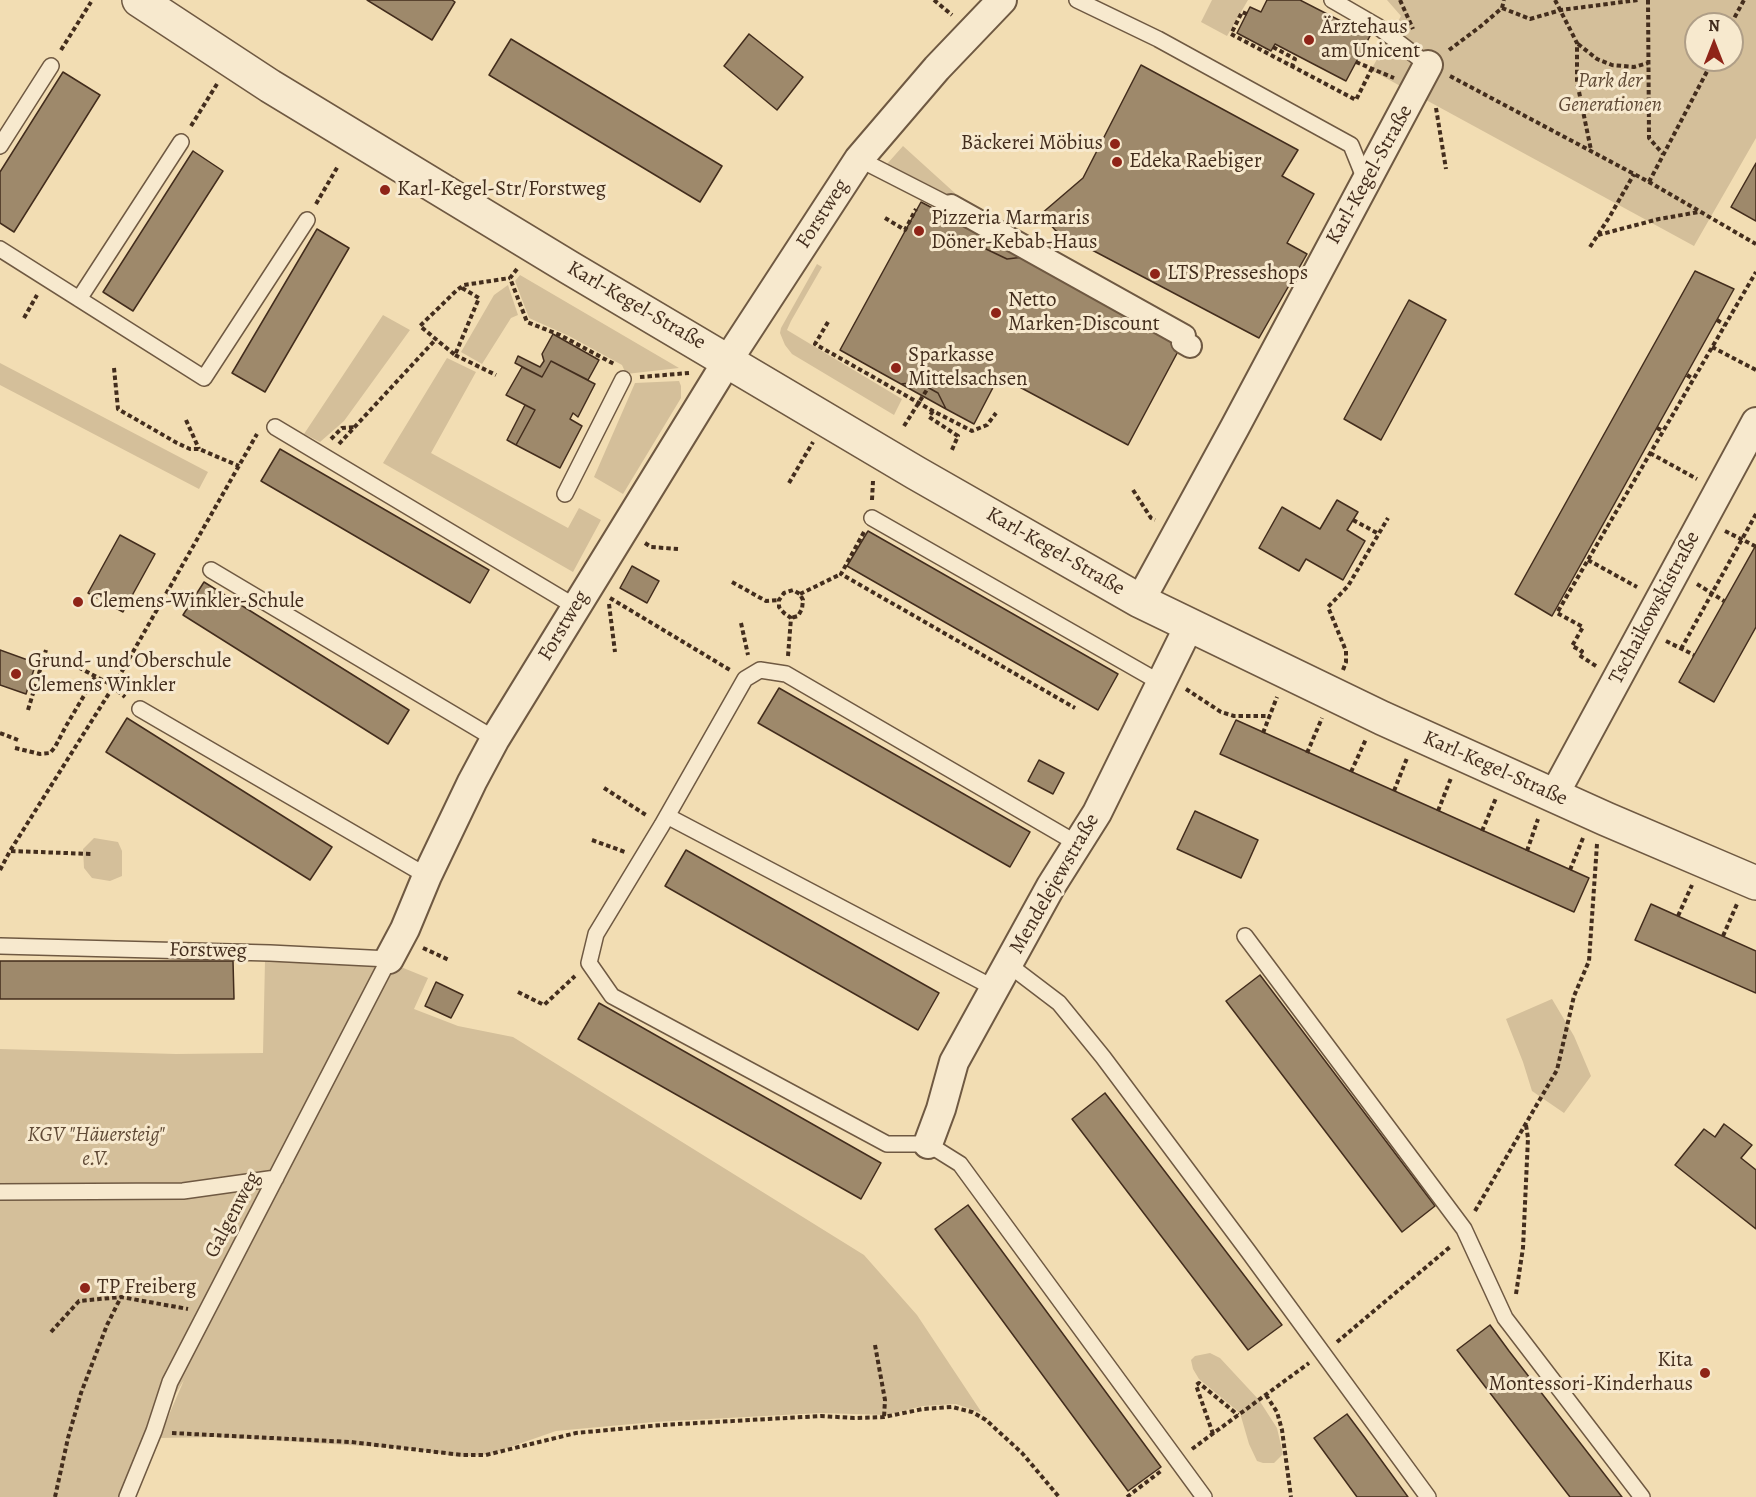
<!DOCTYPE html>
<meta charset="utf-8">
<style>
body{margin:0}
#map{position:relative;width:1756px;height:1497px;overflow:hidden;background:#f2ddb3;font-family:Alegreya,serif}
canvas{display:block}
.north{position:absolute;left:1684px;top:12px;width:60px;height:60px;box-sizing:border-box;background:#f7e9ce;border:2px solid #af9e87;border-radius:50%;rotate:0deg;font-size:16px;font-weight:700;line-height:24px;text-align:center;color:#432d1d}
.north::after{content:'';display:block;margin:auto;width:21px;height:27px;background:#8f2418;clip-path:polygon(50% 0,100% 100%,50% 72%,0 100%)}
</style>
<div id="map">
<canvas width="1756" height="1497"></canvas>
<div class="north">N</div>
</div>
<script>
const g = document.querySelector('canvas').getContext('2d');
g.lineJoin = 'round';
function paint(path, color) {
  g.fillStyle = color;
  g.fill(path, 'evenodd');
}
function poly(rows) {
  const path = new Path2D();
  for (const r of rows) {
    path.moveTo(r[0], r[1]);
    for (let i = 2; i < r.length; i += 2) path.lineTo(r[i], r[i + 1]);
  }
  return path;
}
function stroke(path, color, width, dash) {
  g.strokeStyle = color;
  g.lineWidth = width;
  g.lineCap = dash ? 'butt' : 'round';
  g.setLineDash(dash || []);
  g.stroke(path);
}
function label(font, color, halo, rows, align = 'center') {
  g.font = font + ' Alegreya,serif';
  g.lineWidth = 6;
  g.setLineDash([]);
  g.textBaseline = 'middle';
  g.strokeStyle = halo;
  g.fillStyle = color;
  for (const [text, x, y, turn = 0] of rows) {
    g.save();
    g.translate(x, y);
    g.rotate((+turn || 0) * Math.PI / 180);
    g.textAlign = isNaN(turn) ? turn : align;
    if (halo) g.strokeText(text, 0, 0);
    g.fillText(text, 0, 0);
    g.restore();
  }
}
paint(poly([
 [1212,0,1248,0,1227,36,1201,22],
 [1387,0,1756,0,1756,138,1694,246,1371,70,1401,16],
 [1696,24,1732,24,1732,60,1696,60],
 [903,146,957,195,955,198,887,164],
 [817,264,822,267,791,321,787,330,902,399,894,415,792,354,785,345,780,333,781,328],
 [520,275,679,368,626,374,622,365,569,336,529,318,515,281],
 [508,285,518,315,511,318,482,364,461,352,494,295],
 [383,315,410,330,344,421,320,442,304,434],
 [447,358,476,372,431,453,568,528,579,508,601,520,573,572,383,463],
 [0,363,208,472,199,489,0,385],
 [679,381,681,386,681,398,623,494,594,477,635,383],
 [94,838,118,842,122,851,122,876,110,881,92,878,84,868,83,849],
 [265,961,396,965,428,978,414,1009,458,1026,513,1037,864,1255,917,1315,982,1413,956,1404,923,1406,886,1415,820,1413,654,1422,556,1431,490,1454,460,1457,415,1449,215,1437,159,1438,184,1380,126,1478,119,1497,0,1497,0,1049,176,1054,263,1053],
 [1552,999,1574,1036,1591,1076,1564,1113,1532,1091,1523,1062,1506,1019],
 [1210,1353,1220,1358,1259,1400,1277,1428,1283,1454,1274,1463,1263,1463,1257,1461,1249,1444,1240,1413,1199,1379,1193,1369,1191,1360,1195,1356]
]), '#d4bf9a');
const building = poly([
 [367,0,452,0,455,2,432,40,367,0],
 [1267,0,1300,0,1370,36,1346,81,1275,44,1271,51,1237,33,1250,7,1261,12,1267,0],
 [749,34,803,77,777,110,724,66,749,34],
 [511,39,722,166,700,202,489,75,511,39],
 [1141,65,1298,150,1282,176,1314,194,1287,243,1307,254,1259,338,1056,231,1041,214,1083,178,1141,65],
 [63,72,100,95,14,232,0,223,0,172,63,72],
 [193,151,223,171,133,311,103,292,193,151],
 [1756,163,1756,221,1731,207,1756,163],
 [921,202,982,234,986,249,1007,259,1024,257,1182,344,1128,445,999,376,974,424,946,409,938,393,918,382,901,384,840,350,921,202],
 [317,229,349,248,265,392,232,373,317,229],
 [982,234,1024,257,1007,259,986,249,982,234],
 [1695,271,1734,289,1552,616,1515,594,1695,271],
 [1409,300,1446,320,1381,440,1344,419,1409,300],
 [553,334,599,360,588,380,551,361,542,377,515,363,518,356,540,367,544,361,542,354,553,334],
 [551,361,595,384,578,417,573,413,570,419,582,426,560,468,516,445,535,410,506,395,522,367,542,377,551,361],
 [918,382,938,393,946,409,901,384,918,382],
 [525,405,535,410,516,445,507,440,525,405],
 [280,449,489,570,470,603,261,481,280,449],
 [1337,500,1358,512,1347,530,1365,541,1343,580,1306,559,1299,571,1259,548,1282,507,1320,529,1337,500],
 [868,531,1118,674,1098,710,847,566,868,531],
 [120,535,155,554,123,612,88,593,120,535],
 [1756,545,1756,627,1714,702,1679,682,1756,545],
 [632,566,659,581,647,603,620,588,632,566],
 [204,582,409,710,388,744,183,615,204,582],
 [0,650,36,663,26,694,0,685,0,650],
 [779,688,1030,832,1010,867,758,723,779,688],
 [127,718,332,847,310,880,106,752,127,718],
 [1236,720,1589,878,1574,912,1220,754,1236,720],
 [1039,760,1064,773,1053,794,1028,781,1039,760],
 [1195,811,1258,840,1241,878,1177,849,1195,811],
 [686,850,939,993,918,1030,665,886,686,850],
 [1651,904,1756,951,1756,993,1635,940,1651,904],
 [0,961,233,961,234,999,0,999,0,961],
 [1260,975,1435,1206,1402,1232,1226,1001,1260,975],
 [436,982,463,995,451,1018,425,1006,436,982],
 [599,1003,881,1163,861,1199,578,1039,599,1003],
 [1105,1093,1282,1325,1248,1350,1072,1119,1105,1093],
 [1724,1124,1752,1145,1741,1158,1756,1170,1756,1229,1675,1165,1704,1129,1715,1137,1724,1124],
 [968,1205,1161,1467,1128,1491,935,1229,968,1205],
 [1490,1325,1509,1351,1622,1497,1570,1497,1457,1350,1490,1325],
 [1347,1414,1365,1438,1408,1497,1357,1497,1314,1438,1347,1414]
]);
paint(building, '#9e896b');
stroke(building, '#432d1d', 1.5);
const service = poly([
 [1077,0,1158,39,1351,145,1366,182],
 [1332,0,1377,26,1428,65],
 [0,146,51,66],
 [859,159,951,206],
 [0,249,204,378,307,220],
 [79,299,181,142],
 [275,427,576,607],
 [565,494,623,379],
 [872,518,1161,683],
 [211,570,495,739],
 [140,709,427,876],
 [667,816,994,988],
 [1078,844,786,674,760,670,745,679,662,825,596,934,589,963,612,996,887,1144,928,1144,960,1164,1204,1497],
 [1245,936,1464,1229,1505,1318,1642,1497],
 [0,946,270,953,389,959,170,1382,154,1431,127,1497],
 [1009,965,1059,1003,1103,1057,1248,1251,1428,1497],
 [0,1192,183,1191,276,1178]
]);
const pedestrian = poly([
 [951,206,1184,336,1183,342,1190,346]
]);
const minor = poly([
 [1140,601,1235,427,1428,65],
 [1554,795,1756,422],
 [389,959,405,929,427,876,472,782,495,739,728,360,859,159,937,68,1002,0],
 [928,1144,941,1109,954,1062,1051,886,1097,813,1189,626]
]);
const tertiary = poly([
 [139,0,270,86,570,268,916,473,1140,601,1382,718,1606,819,1756,883]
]);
stroke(service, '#6f5942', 18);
stroke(pedestrian, '#6f5942', 26);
stroke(minor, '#6f5942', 32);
stroke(tertiary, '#6f5942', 36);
stroke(poly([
 [934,0,952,15],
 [1400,0,1413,29],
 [1555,0,1577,43,1577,82,1591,150],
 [1648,0,1649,138,1663,154],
 [1502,8,1530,19,1561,10,1638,0],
 [1247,14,1242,12,1231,34,1356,100,1371,70],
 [1731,24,1744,0],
 [1578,44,1597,59,1612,65,1634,67,1648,63],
 [1273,47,1295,59,1292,66],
 [61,50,91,2],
 [1449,50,1481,26,1502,8,1504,0],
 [1356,62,1394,78],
 [1450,76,1649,182,1756,244],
 [1436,108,1446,169],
 [191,126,217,84],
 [1649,182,1713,60],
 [316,204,338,166],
 [885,218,905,230,916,209],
 [1598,235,1659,219,1699,212],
 [1590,247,1610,216,1634,174],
 [517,269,510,278,527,322,560,335,614,364],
 [462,288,479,298,455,355,420,326,457,290,464,285,510,278],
 [24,318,37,295],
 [1717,320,1725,325],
 [828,322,815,344,933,411,972,431,987,425,996,413],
 [1712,347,1756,370],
 [455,355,496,375],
 [114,368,118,409,177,443,190,449,199,449,239,466],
 [1687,375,1693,379],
 [640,377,689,373],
 [933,411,929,417,958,436,951,452],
 [186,420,199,449],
 [904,426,928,388],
 [1657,428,1663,431],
 [331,439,342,428,355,427],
 [339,444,436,339],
 [1650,453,1697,479],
 [789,483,813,442],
 [1133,490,1151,518,1155,520],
 [872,500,873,481],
 [1353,520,1379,534],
 [1725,531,1755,546],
 [864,532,841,574,1075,708],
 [645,543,651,547,678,549],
 [1588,560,1637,587],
 [732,582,766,601,779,600],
 [1697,584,1724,601],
 [800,594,841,574],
 [610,598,730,670],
 [609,604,615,652],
 [741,623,748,655],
 [1666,641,1694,655],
 [1681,649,1756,514],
 [788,656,791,618,784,613,779,607,779,600,784,593,793,590,800,594,803,600,802,609,798,616,791,618],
 [72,664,108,683,125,697],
 [1596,666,1579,655,1582,651,1572,646,1583,627,1557,613,1756,272],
 [1343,670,1346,662,1346,651,1328,607,1348,586,1388,518],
 [1186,689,1221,712,1234,716,1270,716],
 [28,710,46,650],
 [0,733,18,740],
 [1263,733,1277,697],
 [15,748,40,754,50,753,55,747,66,726,95,677],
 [1307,753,1322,718],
 [1351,772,1366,739],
 [604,788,646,815],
 [1394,791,1407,758],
 [1438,811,1451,778],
 [1482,831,1496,798],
 [592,840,625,852],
 [11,851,92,854],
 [1527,851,1538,819],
 [0,870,10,851,113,687,257,434],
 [1570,870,1583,838],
 [1678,916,1692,885],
 [1723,936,1737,904],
 [423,948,449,960],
 [518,992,544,1005,575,976],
 [1475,1211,1557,1070,1574,996,1589,961,1597,844],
 [1516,1294,1523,1248,1528,1138,1526,1125],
 [51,1332,79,1301,121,1297,188,1309],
 [1337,1342,1450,1247],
 [875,1345,885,1400,884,1417],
 [1266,1395,1277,1412,1282,1430,1291,1497],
 [172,1433,351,1442,462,1455,486,1455,576,1433,662,1425,821,1416,854,1418,884,1417,923,1409,952,1407,972,1412,986,1420,1022,1453,1059,1497],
 [1213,1434,1196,1385,1199,1383,1238,1415],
 [1192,1449,1309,1363],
 [55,1497,68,1438,81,1393,107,1325,121,1297],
 [1127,1497,1161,1471]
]), '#432d1d', 4, [4.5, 3]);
stroke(service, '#f7e9ce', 15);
stroke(pedestrian, '#f7e9ce', 22);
stroke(minor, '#f7e9ce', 28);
stroke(tertiary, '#f7e9ce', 33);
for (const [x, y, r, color] of [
 [1309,40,6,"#8f2418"],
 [1115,144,6,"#8f2418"],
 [1117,162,6,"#8f2418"],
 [385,190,6,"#8f2418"],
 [919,231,6,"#8f2418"],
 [1155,274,6,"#8f2418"],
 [996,313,6,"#8f2418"],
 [896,368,6,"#8f2418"],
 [78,602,6,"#8f2418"],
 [16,674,6,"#8f2418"],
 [85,1288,6,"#8f2418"],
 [1705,1373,6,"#8f2418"]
]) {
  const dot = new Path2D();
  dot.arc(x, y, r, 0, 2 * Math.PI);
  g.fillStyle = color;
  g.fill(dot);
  stroke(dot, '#f7e9ce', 2);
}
label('21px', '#432d1d', '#f7e9ce', [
 ["Ärztehaus",1321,28],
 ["am Unicent",1321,52],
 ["Bäckerei Möbius",1103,144,"right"],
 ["Edeka Raebiger",1129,162],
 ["Karl-Kegel-Str/Forstweg",397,190],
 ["Pizzeria Marmaris",931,219],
 ["Döner-Kebab-Haus",931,243],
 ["LTS Presseshops",1167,274],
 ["Netto",1008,301],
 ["Marken-Discount",1008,325],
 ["Sparkasse",908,356],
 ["Mittelsachsen",908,380],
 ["Clemens-Winkler-Schule",90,602],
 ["Grund- und Oberschule",28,662],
 ["Clemens Winkler",28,686],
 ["TP Freiberg",97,1288],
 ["Kita",1693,1361,"right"],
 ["Montessori-Kinderhaus",1693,1385,"right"]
], 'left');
label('italic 21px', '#604a36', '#f7e9ce', [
 ["Park der",1610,82],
 ["Generationen",1610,106],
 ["KGV \"Häuersteig\"",96,1136],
 ["e.V.",96,1160]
]);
label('21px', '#432d1d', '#f7e9ce', [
 ["Karl-Kegel-Straße",1370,175,-61],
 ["Forstweg",823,214,-57],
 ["Karl-Kegel-Straße",636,306,30],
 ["Karl-Kegel-Straße",1055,552,30],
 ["Tschaikowskistraße",1655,608,-62],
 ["Forstweg",564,626,-59],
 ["Karl-Kegel-Straße",1495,769,24],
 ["Mendelejewstraße",1055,884,-60],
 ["Forstweg",208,951,1],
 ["Galgenweg",233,1215,-62]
]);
</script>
